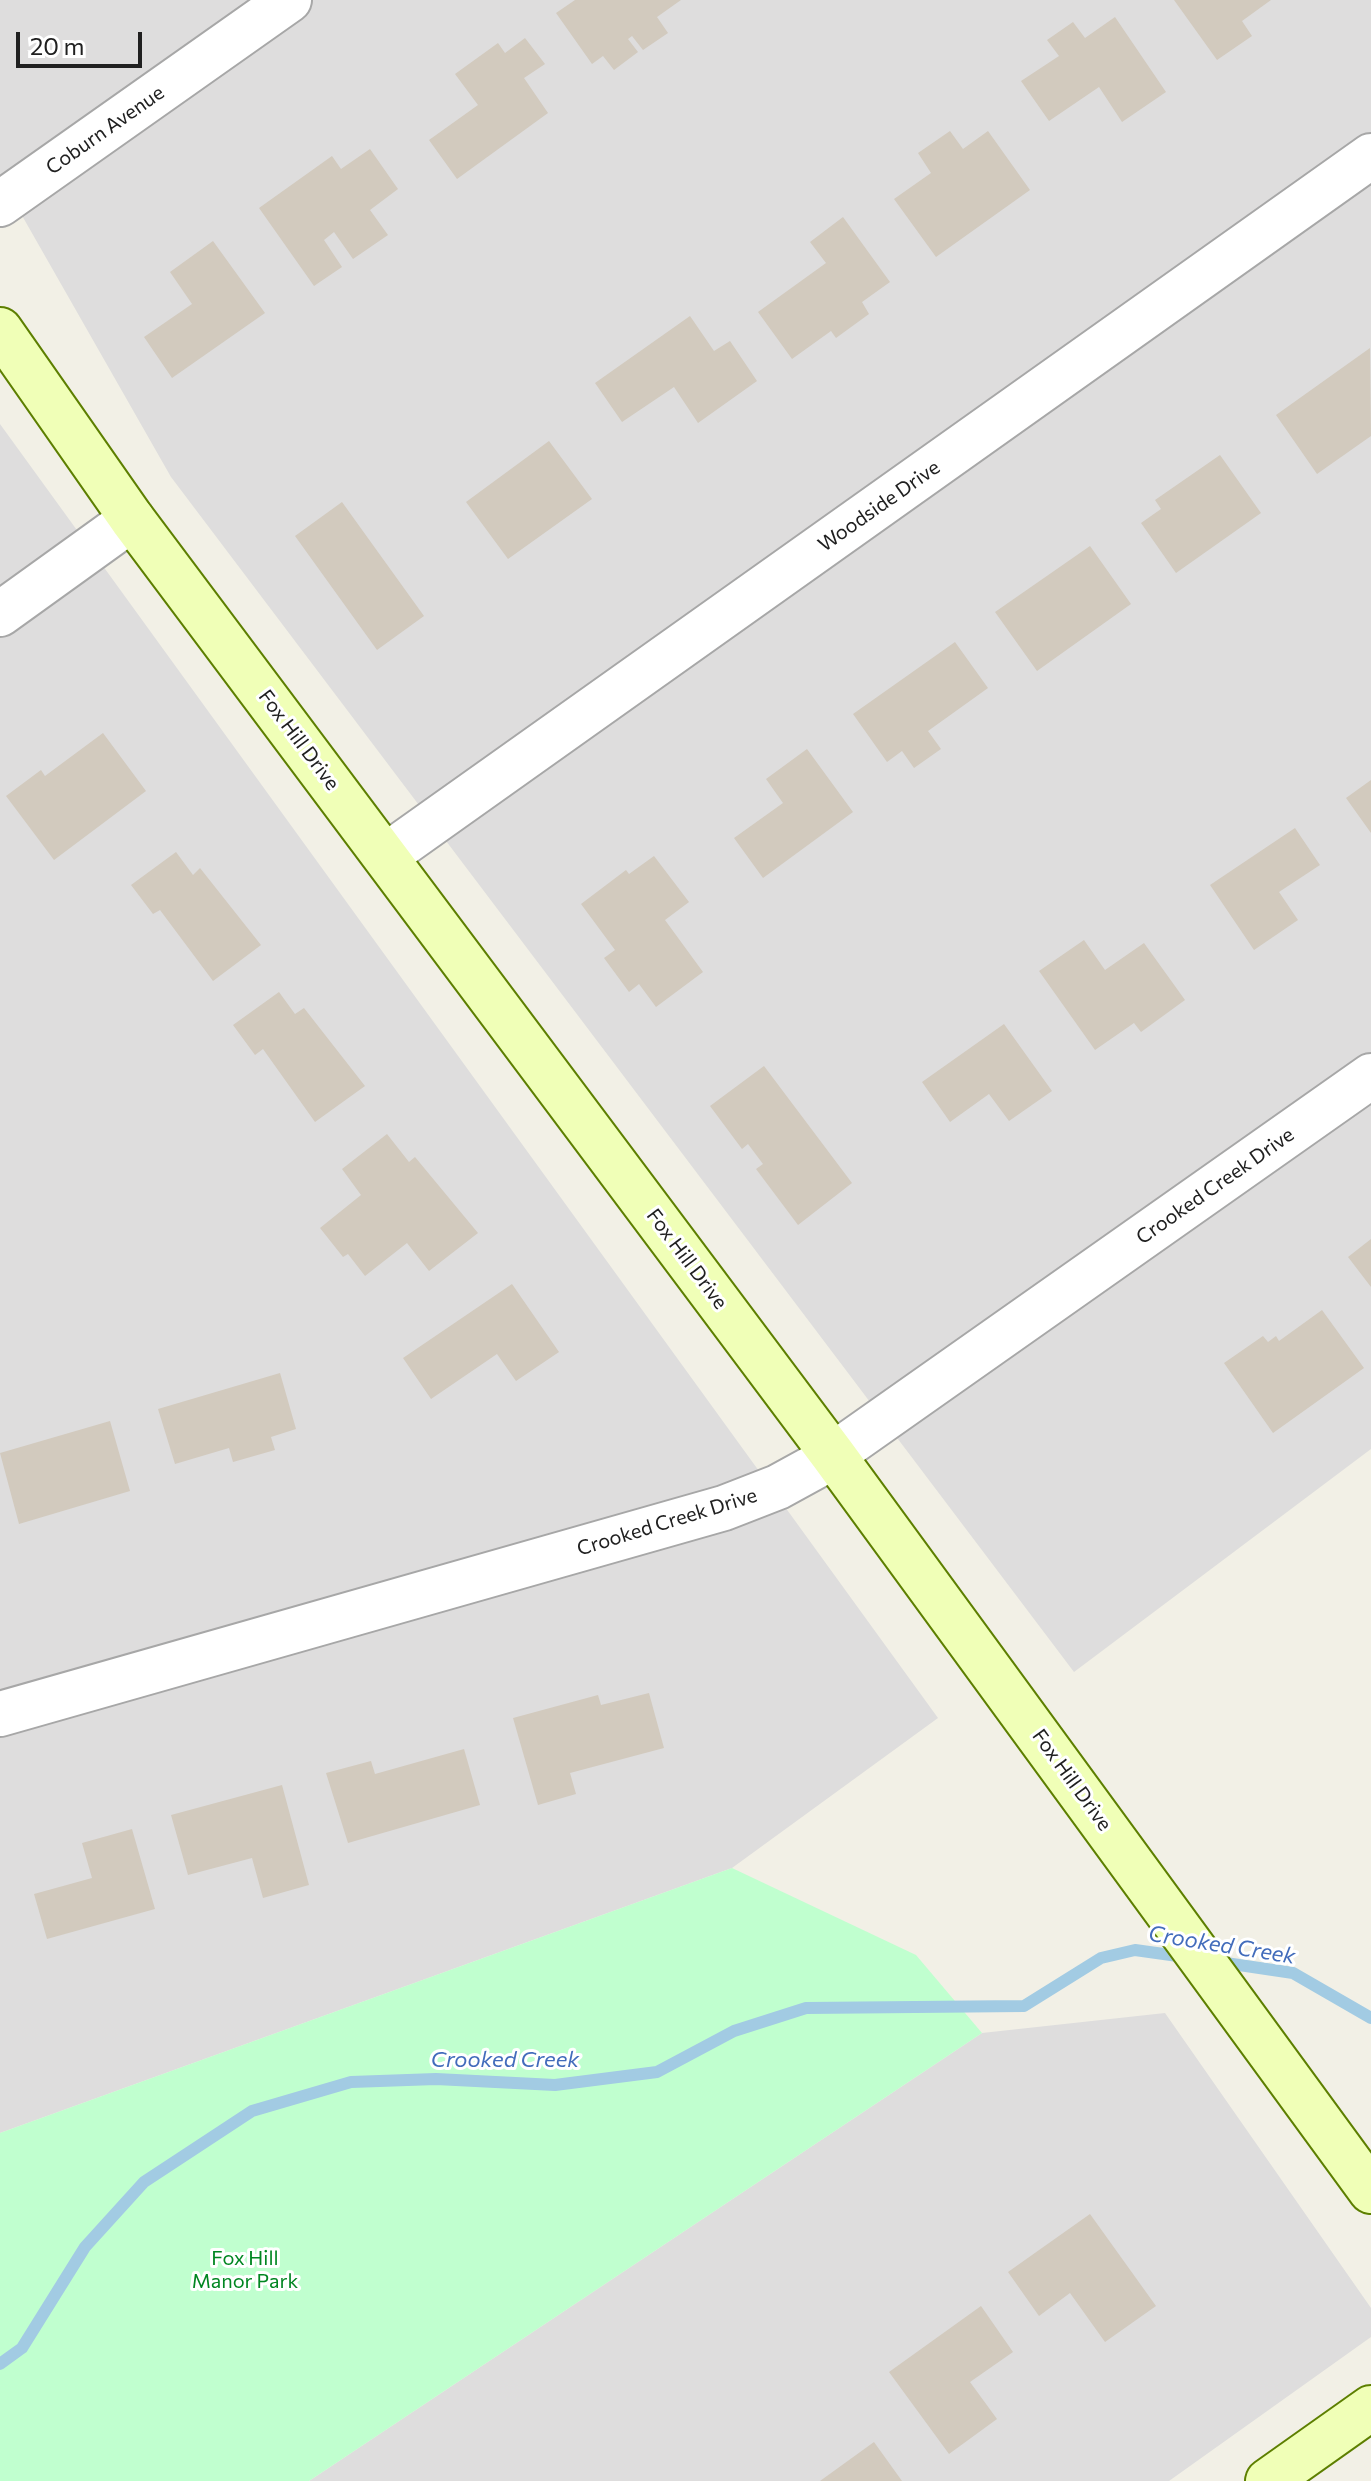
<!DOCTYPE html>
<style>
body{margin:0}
#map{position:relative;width:1371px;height:2481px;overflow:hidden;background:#f2f0e6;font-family:Commissioner,sans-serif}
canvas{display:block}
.scale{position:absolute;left:16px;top:32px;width:126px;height:36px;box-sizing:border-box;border:4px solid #202020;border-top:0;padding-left:10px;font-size:24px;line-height:28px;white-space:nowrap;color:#202020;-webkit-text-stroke:6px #fff;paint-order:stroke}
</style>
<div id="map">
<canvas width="1371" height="2481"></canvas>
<div class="scale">20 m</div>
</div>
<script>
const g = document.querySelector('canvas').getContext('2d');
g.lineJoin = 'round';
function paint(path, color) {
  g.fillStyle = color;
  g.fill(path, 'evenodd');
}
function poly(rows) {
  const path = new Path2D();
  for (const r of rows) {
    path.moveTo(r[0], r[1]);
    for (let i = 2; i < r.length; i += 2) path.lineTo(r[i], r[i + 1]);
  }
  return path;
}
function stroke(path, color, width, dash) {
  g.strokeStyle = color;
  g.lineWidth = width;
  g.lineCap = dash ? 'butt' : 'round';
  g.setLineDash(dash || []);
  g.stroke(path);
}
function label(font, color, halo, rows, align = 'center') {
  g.font = font + ' Commissioner,sans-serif';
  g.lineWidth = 6;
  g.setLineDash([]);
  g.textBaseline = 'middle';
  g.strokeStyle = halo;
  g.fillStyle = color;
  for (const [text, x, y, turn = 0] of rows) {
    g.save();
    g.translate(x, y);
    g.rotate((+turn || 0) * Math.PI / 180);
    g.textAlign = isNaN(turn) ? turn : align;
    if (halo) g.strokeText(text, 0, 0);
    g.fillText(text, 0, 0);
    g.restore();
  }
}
paint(poly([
 [0,0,1371,0,1371,1449,1074,1672,171,477,0,177],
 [0,424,938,1718,732,1868,0,2133],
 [1165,2013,1371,2308,1371,2337,1169,2481,309,2481,982,2033]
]), '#dedddd');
paint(poly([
 [732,1868,916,1955,982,2033,309,2481,0,2481,0,2133]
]), '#c0ffcf');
stroke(poly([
 [1219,1962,1293,1973,1371,2018],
 [0,2364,22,2348,85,2247,144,2182,252,2111,351,2082,436,2079,555,2085,657,2072,734,2031,806,2008,1024,2006,1101,1958,1135,1950,1185,1957]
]), '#a2cbe3', 12);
paint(poly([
 [575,0,681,0,657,17,668,33,643,50,632,36,628,39,638,52,614,70,603,56,592,64,556,13],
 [1174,0,1271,0,1242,21,1252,36,1217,60],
 [1115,17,1166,92,1122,122,1099,87,1049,121,1021,81,1059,56,1047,40,1073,22,1085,38],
 [525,38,545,64,524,78,548,113,457,179,429,140,478,105,455,74,498,43,505,53],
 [950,131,963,149,988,131,1030,190,936,257,894,199,931,173,918,153],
 [370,149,398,189,370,210,388,235,353,259,334,232,324,240,342,267,314,286,259,208,332,156,341,169],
 [843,217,890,282,862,302,869,314,836,338,831,331,792,359,758,312,826,263,810,242],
 [213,241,265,313,172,378,144,337,192,304,170,272],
 [690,316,714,351,730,341,757,381,698,423,674,387,622,422,595,383],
 [1370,348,1371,436,1317,474,1276,415],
 [549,441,592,499,508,559,466,502],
 [1220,455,1261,513,1176,573,1141,523,1161,509,1155,500],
 [342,502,424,616,377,650,295,536],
 [1090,546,1131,604,1037,671,995,612],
 [955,642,988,688,928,731,941,749,914,768,902,751,887,762,853,714],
 [103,733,146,791,54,860,6,796,41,770,45,776],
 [807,749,853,812,763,878,734,838,783,803,766,779],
 [1371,780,1371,833,1346,798],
 [1295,828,1320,865,1279,892,1298,920,1254,950,1210,885],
 [176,852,193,875,200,868,261,945,213,981,160,910,153,914,131,885],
 [654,856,689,902,665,920,703,972,656,1007,639,984,629,992,604,958,615,950,581,904,626,870,629,874],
 [1084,940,1105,970,1144,943,1185,1000,1141,1032,1134,1023,1095,1050,1039,971],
 [279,992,295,1014,304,1008,365,1086,315,1122,263,1049,255,1055,233,1025],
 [1004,1024,1052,1091,1009,1121,989,1094,950,1122,922,1082],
 [764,1066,852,1183,798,1225,756,1169,763,1164,748,1144,742,1149,710,1106],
 [387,1134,409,1162,415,1157,478,1233,429,1271,407,1243,365,1276,348,1254,343,1257,320,1228,361,1195,342,1169],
 [1371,1239,1371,1287,1348,1257],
 [512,1284,559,1352,516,1381,497,1354,431,1399,403,1358],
 [1322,1310,1364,1368,1273,1433,1224,1363,1263,1336,1268,1342,1276,1336,1279,1341],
 [280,1373,296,1429,271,1437,275,1450,233,1462,229,1448,175,1464,158,1409],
 [110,1421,130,1491,19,1524,0,1453],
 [649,1693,664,1748,570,1773,576,1794,538,1805,513,1718,598,1695,601,1705],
 [464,1749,480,1805,348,1843,326,1773,371,1761,375,1774],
 [282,1785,309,1885,263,1898,252,1858,188,1875,171,1815],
 [132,1829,155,1909,47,1939,34,1894,92,1878,82,1843],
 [1090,2214,1156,2306,1105,2342,1070,2293,1039,2316,1008,2272],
 [981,2306,1013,2352,970,2382,997,2419,949,2454,889,2372],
 [874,2442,902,2481,820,2481]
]), '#d2cabe');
const street = poly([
 [0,204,289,0],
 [0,614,132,519],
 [387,855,1371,156],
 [0,1714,724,1508,778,1487,820,1464,1371,1076]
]);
const secondary = poly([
 [0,330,132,519,833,1455,1371,2191],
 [1268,2481,1371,2408]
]);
stroke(street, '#a7a7a7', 48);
stroke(secondary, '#5d7f00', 48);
stroke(street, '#fff', 44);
stroke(secondary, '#f0ffb7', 44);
label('20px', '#202020', '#fff', [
 ["Coburn Avenue",105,130,-35],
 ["Woodside Drive",879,506,-35],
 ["Fox Hill Drive",299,740,53],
 ["Crooked Creek Drive",1215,1186,-35],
 ["Fox Hill Drive",687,1259,53],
 ["Crooked Creek Drive",667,1522,-17],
 ["Fox Hill Drive",1072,1780,54]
]);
label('20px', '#018621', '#fff', [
 ["Fox Hill",245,2258],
 ["Manor Park",245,2281]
]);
label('italic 22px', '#426cbb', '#fff', [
 ["Crooked Creek",1222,1945,9],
 ["Crooked Creek",505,2060]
]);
</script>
